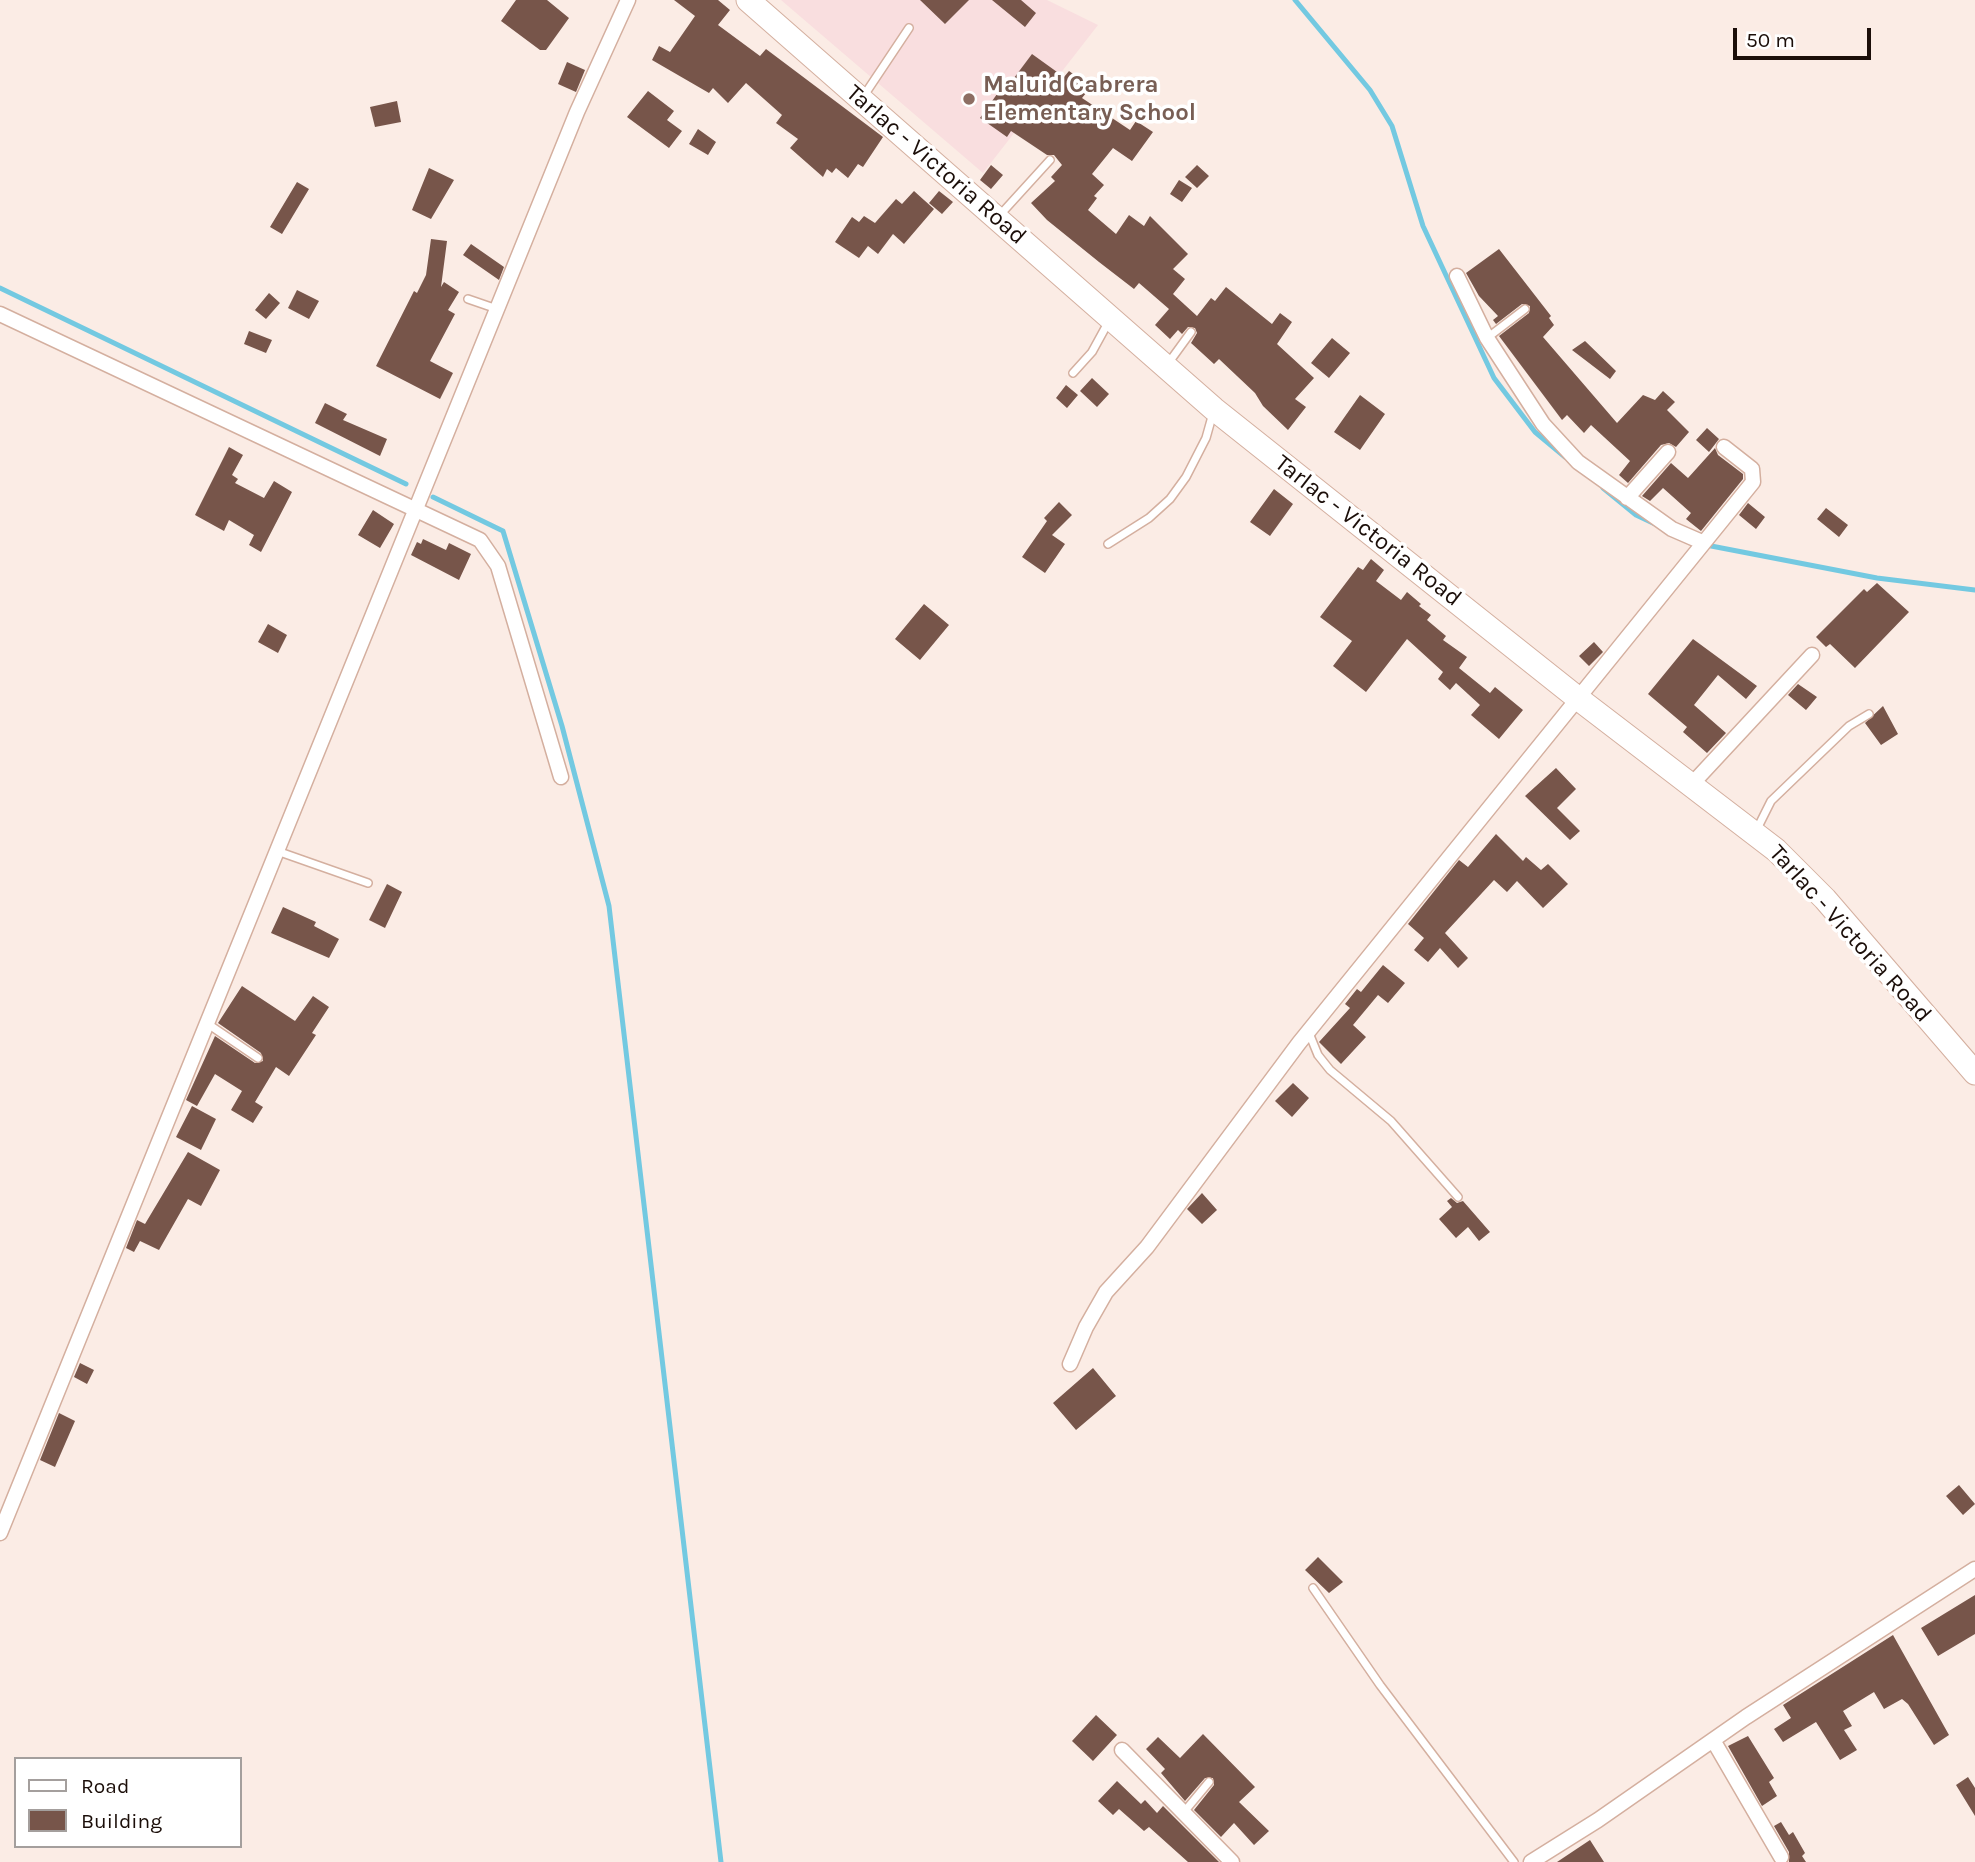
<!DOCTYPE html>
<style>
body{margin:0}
#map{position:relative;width:1975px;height:1862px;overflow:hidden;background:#fbece5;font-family:Karla,sans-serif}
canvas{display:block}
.legend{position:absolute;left:14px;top:1757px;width:228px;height:91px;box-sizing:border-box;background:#fff;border:2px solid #a49f9d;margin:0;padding:9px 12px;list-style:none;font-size:21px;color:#1b0e09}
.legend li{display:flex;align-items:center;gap:14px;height:35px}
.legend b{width:35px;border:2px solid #a49f9d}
.scale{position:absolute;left:1733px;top:28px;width:138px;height:32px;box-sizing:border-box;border:4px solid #1b0e09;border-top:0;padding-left:9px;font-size:21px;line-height:24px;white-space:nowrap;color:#1b0e09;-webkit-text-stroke:5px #fff;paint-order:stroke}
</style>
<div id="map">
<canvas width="1975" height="1862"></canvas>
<ul class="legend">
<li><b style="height:9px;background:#fff"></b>Road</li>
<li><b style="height:19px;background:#77554a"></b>Building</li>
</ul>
<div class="scale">50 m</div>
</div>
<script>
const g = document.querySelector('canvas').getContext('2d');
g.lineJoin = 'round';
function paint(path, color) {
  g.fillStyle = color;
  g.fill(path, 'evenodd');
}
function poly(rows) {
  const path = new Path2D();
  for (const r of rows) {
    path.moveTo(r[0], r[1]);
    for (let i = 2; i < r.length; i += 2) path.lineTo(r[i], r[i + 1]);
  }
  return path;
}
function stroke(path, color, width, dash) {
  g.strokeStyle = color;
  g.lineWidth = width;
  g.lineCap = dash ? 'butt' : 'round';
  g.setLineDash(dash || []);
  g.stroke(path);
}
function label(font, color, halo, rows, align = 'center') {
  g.font = font + ' Karla,sans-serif';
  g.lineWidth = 7;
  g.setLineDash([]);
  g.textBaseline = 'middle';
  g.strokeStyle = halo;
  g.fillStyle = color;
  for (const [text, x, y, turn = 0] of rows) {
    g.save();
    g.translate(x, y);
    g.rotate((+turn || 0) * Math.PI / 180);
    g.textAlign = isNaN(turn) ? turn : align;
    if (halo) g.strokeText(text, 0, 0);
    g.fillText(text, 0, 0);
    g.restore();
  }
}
paint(poly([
 [781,0,1047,0,1098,25,983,173]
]), '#f9dedf');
stroke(poly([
 [1295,0,1370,90,1392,126,1423,226,1494,378,1535,432,1565,457],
 [0,288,406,484],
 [1603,488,1636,515,1655,524],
 [433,497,503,531,562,726,609,906,721,1862],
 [1706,545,1877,578,1975,590]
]), '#73c9e1', 5);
paint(poly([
 [516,0,547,0,569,18,546,50,540,50,501,21],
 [674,0,718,0,730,10,718,25,760,56,766,49,883,137,863,167,858,164,848,178,836,168,832,173,827,169,823,177,790,148,798,139,776,123,782,115,746,83,728,103,713,88,709,93,652,60,659,46,670,52,695,16],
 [920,0,969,0,945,24],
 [992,0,1021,0,1036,13,1025,27],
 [1032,54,1064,77,1069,71,1091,87,1082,98,1130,130,1136,121,1153,132,1132,161,1113,148,1092,174,1104,185,1094,196,1097,198,1088,210,1116,234,1129,215,1144,226,1150,216,1188,254,1173,269,1185,279,1173,294,1197,316,1211,298,1215,301,1226,287,1272,324,1280,313,1292,322,1277,344,1314,378,1295,399,1306,407,1288,430,1263,406,1255,393,1219,359,1214,364,1191,343,1197,333,1195,328,1188,327,1182,334,1178,330,1170,339,1155,325,1169,309,1139,283,1134,289,1099,262,1047,220,1031,203,1055,181,1051,177,1062,165,1054,155,1047,155,1011,131,1007,137,980,118,1007,80,1011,82],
 [567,62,585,70,576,92,558,84],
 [648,91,674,111,667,120,682,131,669,148,627,117],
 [397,101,401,122,375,127,370,107],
 [698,129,716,142,708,155,689,144],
 [991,165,1003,175,991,189,980,180],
 [1197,165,1209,176,1197,188,1185,177],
 [429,168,454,180,431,219,412,210],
 [1179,180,1192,188,1182,202,1170,194],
 [297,182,309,189,282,234,270,227],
 [914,191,934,209,904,244,893,234,878,254,868,246,859,258,835,242,852,217,859,222,864,216,875,223,896,199,902,204],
 [939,191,953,202,942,214,929,203],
 [431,239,447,241,441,287,444,282,459,292,448,310,455,314,430,361,453,373,440,399,376,366,414,291,417,293,426,275],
 [471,244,504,267,499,280,463,255],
 [1499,249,1551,316,1549,318,1554,325,1543,337,1617,423,1643,395,1655,400,1663,391,1675,402,1667,410,1689,432,1676,447,1669,443,1661,445,1628,483,1619,475,1630,461,1591,425,1584,433,1567,415,1562,420,1499,336,1529,313,1530,306,1522,304,1496,324,1493,320,1498,316,1479,296,1466,273],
 [297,290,319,301,309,319,288,308],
 [269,293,280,303,266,319,255,310],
 [249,331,272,340,266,353,244,344],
 [1332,338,1350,353,1329,378,1311,363],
 [1585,341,1616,371,1610,379,1572,350],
 [1092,378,1109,394,1097,407,1080,391],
 [1066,385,1078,395,1067,408,1056,398],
 [1360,395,1385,414,1360,450,1334,432],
 [325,403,347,414,343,420,387,439,380,456,315,423],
 [1707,428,1719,439,1709,452,1696,440],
 [229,447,243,455,232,475,238,479,235,483,264,498,274,481,292,492,261,552,249,545,254,535,229,520,224,531,195,515],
 [1715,448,1718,455,1743,474,1743,479,1701,531,1686,519,1691,513,1663,488,1650,501,1642,496,1671,463,1688,478],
 [1274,489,1293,504,1270,536,1250,522],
 [1059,502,1072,515,1052,535,1065,544,1045,573,1022,557,1047,521,1044,518],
 [1748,503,1765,517,1756,529,1739,515],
 [1826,508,1848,525,1839,537,1817,519],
 [373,510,394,524,380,548,358,535],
 [423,539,446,550,449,543,471,554,459,580,411,555,417,542,421,544],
 [1371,559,1384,570,1376,581,1401,600,1407,592,1421,604,1419,606,1431,615,1427,620,1446,636,1443,640,1467,657,1459,668,1490,693,1495,687,1523,710,1499,739,1471,715,1480,705,1456,683,1450,690,1438,679,1443,672,1407,639,1366,692,1333,666,1352,641,1320,617,1358,567,1363,570],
 [1877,583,1909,612,1855,668,1830,644,1826,647,1816,637,1864,589,1867,592],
 [924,604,949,625,920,660,895,639],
 [268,624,287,635,278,653,258,642],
 [1693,639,1757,686,1746,699,1718,675,1694,705,1726,733,1707,753,1683,732,1687,727,1648,694],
 [1594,642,1603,652,1589,666,1579,656],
 [1798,684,1817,697,1806,710,1788,695],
 [1883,706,1898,734,1881,745,1865,723],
 [1556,768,1576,789,1557,808,1580,831,1570,840,1525,796],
 [1496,834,1523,861,1526,857,1541,870,1548,864,1568,884,1543,908,1517,881,1507,892,1494,880,1445,933,1468,958,1458,968,1440,948,1428,962,1414,950,1424,938,1408,924,1459,860,1468,867],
 [387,884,402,892,385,928,369,920],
 [283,907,316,922,314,926,339,939,329,958,271,933],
 [1383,965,1405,983,1388,1003,1378,995,1353,1025,1366,1037,1341,1064,1319,1042,1350,1008,1345,1004,1357,989,1361,992],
 [242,986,295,1021,313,996,329,1007,312,1033,316,1035,289,1076,276,1067,255,1102,263,1107,253,1123,231,1110,242,1091,215,1074,197,1106,186,1100,215,1036,255,1063,263,1061,261,1053,218,1023],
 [1293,1083,1309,1098,1292,1117,1275,1101],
 [192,1106,216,1119,201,1150,176,1137],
 [188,1152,220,1170,201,1206,188,1199,159,1250,140,1241,134,1252,126,1248,137,1220,145,1224],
 [1202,1193,1217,1210,1202,1224,1187,1209],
 [1451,1198,1457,1203,1463,1201,1490,1232,1479,1241,1468,1227,1456,1238,1439,1219,1452,1207,1447,1201],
 [80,1363,94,1370,87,1384,74,1377],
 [1093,1368,1116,1396,1076,1430,1053,1403],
 [59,1413,75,1421,55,1467,40,1460],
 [1959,1485,1975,1504,1963,1515,1946,1496],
 [1318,1557,1343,1582,1329,1593,1305,1570],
 [1975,1595,1975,1634,1938,1656,1921,1628],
 [1893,1635,1949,1735,1934,1745,1908,1704,1902,1699,1884,1709,1874,1692,1843,1711,1852,1726,1844,1730,1857,1750,1840,1760,1816,1722,1783,1742,1774,1729,1791,1718,1783,1705],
 [1096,1715,1117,1735,1093,1761,1072,1741],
 [1203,1734,1255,1787,1239,1802,1269,1831,1254,1845,1234,1823,1221,1837,1194,1810,1214,1785,1213,1778,1205,1778,1185,1801,1161,1773,1165,1769,1146,1749,1158,1737,1180,1758],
 [1748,1736,1774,1778,1769,1782,1777,1796,1762,1806,1728,1746],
 [1968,1777,1975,1788,1975,1816,1956,1785],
 [1117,1781,1141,1804,1145,1800,1157,1813,1163,1806,1219,1862,1188,1862,1149,1827,1144,1831,1119,1809,1113,1815,1098,1801],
 [1781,1822,1789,1835,1793,1832,1805,1853,1802,1856,1806,1862,1789,1862,1789,1852,1774,1826],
 [1590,1840,1604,1862,1557,1862]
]), '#77554a');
const service = poly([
 [863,97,909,28],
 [999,216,1050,160],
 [468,299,497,309],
 [1487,338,1525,309],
 [1167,365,1191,332],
 [1073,373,1092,352,1109,321],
 [1108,544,1149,518,1170,499,1186,477,1206,438,1213,413],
 [1757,829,1771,801,1849,726,1869,714],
 [277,851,368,883],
 [208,1024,258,1058],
 [1309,1033,1318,1055,1330,1070,1391,1121,1458,1197],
 [1313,1588,1380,1685,1514,1862],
 [1184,1812,1209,1782]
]);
const minor = poly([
 [1457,276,1487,338,1543,424,1578,462,1672,529,1702,542],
 [0,314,480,540,498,566,561,777],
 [1627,498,1668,452],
 [1692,784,1812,655],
 [1070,1364,1086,1327,1106,1292,1147,1247,1299,1043,1753,482,1752,469,1724,447],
 [0,1533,577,112,628,0],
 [1713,1740,1781,1857],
 [1122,1750,1232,1862],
 [1531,1862,1598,1820,1746,1717,1975,1569]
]);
const primary = poly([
 [748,0,1214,409,1580,700,1776,850,1825,899,1975,1073]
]);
stroke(service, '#d4af9f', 10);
stroke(minor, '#d4af9f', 17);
stroke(primary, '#d4af9f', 25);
stroke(service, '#fff', 7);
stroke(minor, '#fff', 14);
stroke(primary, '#fff', 23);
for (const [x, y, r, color] of [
 [969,99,7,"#8d6e63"]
]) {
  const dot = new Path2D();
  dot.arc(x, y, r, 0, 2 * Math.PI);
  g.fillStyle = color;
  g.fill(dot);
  stroke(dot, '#fff', 2.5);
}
label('bold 24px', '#785e54', '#fff', [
 ["Maluid Cabrera",983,85],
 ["Elementary School",983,113]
], 'left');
label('24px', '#1b0e09', '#fff', [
 ["Tarlac - Victoria Road",936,165,41],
 ["Tarlac - Victoria Road",1368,531,38],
 ["Tarlac - Victoria Road",1850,934,48]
]);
</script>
